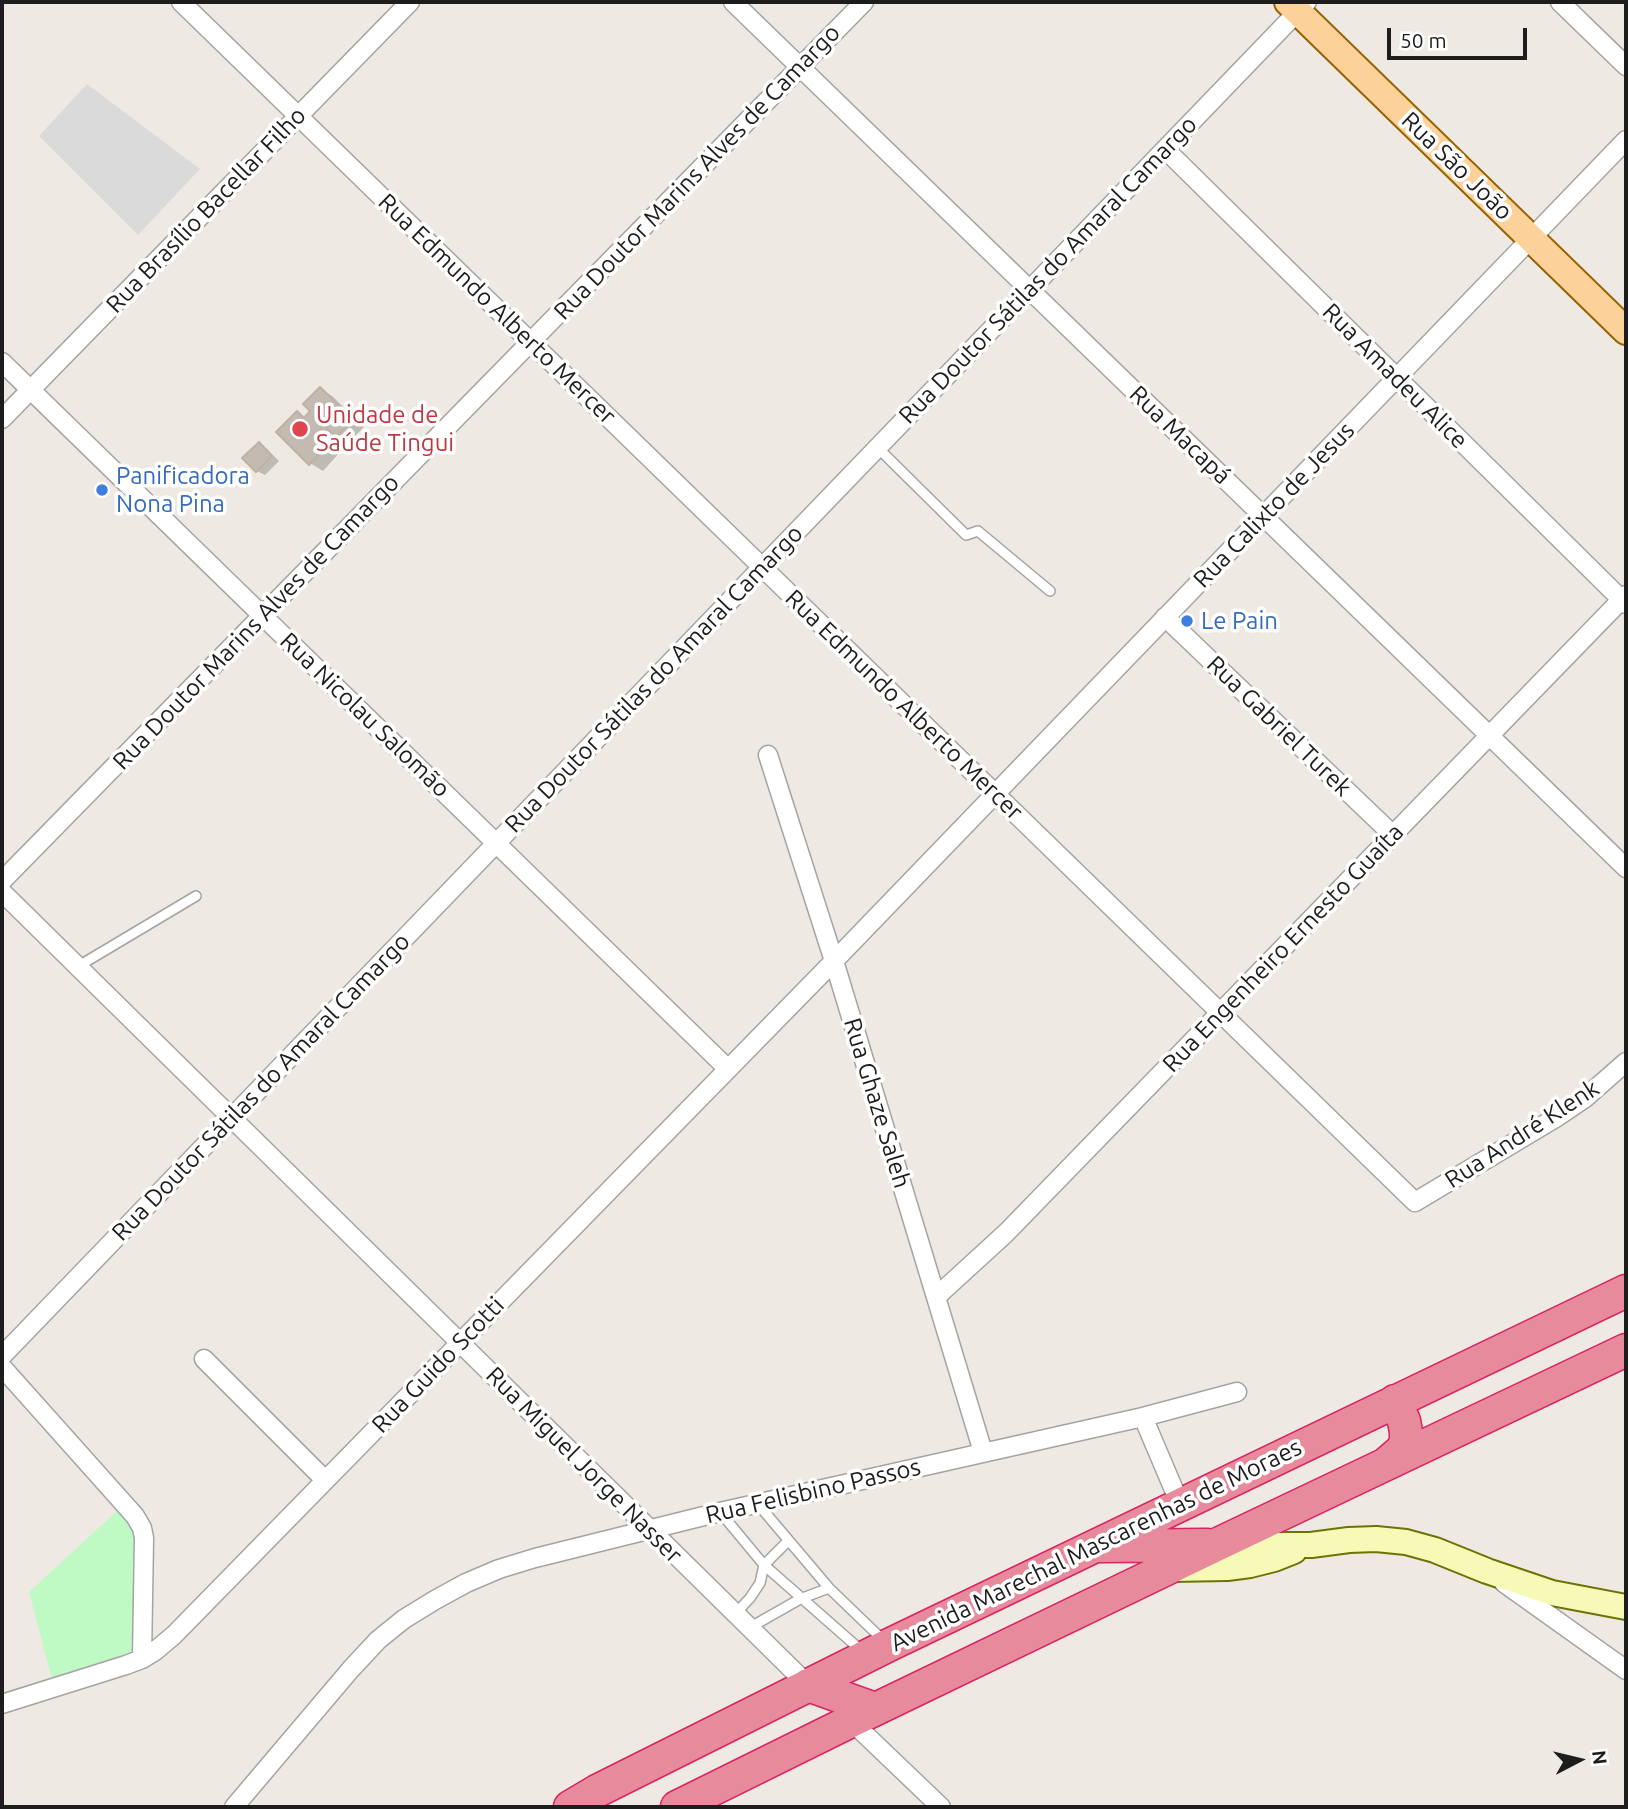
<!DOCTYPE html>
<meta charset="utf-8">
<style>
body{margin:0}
#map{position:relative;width:1628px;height:1809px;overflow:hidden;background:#eeeae3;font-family:Ubuntu,sans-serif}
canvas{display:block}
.frame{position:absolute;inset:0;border:4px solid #1d1d1d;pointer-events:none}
.north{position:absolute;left:1544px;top:1725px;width:70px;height:70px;-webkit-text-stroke:5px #fff;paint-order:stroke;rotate:83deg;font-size:19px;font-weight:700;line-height:28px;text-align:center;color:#1d1d1d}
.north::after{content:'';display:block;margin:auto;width:24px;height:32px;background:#1d1d1d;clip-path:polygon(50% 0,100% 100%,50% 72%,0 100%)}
.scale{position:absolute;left:1387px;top:28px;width:140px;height:32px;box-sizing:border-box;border:4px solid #1d1d1d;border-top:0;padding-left:9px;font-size:21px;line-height:24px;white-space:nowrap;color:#1d1d1d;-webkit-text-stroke:5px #fff;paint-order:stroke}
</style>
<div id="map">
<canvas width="1628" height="1809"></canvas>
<div class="frame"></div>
<div class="north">N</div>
<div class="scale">50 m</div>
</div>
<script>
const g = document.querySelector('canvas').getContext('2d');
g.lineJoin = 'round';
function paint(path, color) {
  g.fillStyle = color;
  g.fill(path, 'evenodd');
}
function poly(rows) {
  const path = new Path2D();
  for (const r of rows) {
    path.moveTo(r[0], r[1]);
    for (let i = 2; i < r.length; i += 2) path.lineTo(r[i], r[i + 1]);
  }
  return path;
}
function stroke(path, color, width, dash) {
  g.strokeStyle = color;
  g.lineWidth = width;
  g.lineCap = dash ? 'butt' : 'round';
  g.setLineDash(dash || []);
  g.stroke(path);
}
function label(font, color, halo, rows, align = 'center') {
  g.font = font + ' Ubuntu,sans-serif';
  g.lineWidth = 7;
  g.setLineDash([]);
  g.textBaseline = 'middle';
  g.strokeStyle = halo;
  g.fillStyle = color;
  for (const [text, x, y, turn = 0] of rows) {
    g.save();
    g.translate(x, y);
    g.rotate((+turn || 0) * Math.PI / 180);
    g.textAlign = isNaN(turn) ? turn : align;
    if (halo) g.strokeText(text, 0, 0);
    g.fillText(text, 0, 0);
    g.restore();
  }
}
paint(poly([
 [87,84,200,169,138,235,39,136]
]), '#dbdada');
paint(poly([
 [117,1511,128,1522,132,1531,135,1543,133,1653,52,1679,29,1592]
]), '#bff9c3');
paint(poly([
 [320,389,332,396,364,427,349,442,335,434,329,440,341,451,323,471,310,463,297,413,306,418,313,411],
 [259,444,267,449,279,461,265,475,257,471]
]), '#0003');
const building = poly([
 [320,387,353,419,336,437,324,425,318,432,330,443,309,465,276,432,297,411,304,418,310,411,303,404,320,387],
 [259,442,272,456,256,472,242,458,259,442]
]);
paint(building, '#c3bab2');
stroke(building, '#c0b1a5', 2);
const lane = poly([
 [877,447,966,535,978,531,1050,591],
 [77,967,196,896],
 [757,1503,829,1588,884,1641],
 [720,1512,764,1565,760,1583,750,1598,735,1614],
 [788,1541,764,1565,863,1652],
 [749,1628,800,1599,829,1588]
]);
const street = poly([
 [181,2,1415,1202,1557,1117,1585,1098,1626,1062],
 [733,2,1626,868],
 [1560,2,1626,66],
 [1165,149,1626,604],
 [2,362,728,1069],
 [2,419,410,2],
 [1165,617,1393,835],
 [768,755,834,961,983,1452],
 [2,881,864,2],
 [2,892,808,1685],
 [936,1297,1006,1233,1626,595],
 [2,1356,1307,2],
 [204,1359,325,1480],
 [2,1367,135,1516,142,1528,144,1538,142,1659],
 [1143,1417,1237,1392],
 [1504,1583,1626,1670],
 [2,1704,126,1665,142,1659,155,1651,174,1635,834,961,1626,140],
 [851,1721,941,1807],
 [234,1807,351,1669,378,1640,404,1619,435,1600,466,1583,499,1569,535,1558,720,1512,1143,1417,1180,1504]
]);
const secondary = poly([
 [1221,1545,1311,1545,1349,1540,1376,1539,1406,1542,1435,1550,1487,1571,1552,1593,1626,1607],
 [1171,1569,1227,1568,1250,1565,1274,1559,1294,1551]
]);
const primary = poly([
 [1288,2,1626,331]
]);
const highway = poly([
 [1387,1463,1402,1450,1406,1442,1406,1432,1404,1421,1395,1401],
 [1101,1546,1207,1545],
 [808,1685,875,1709],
 [570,1807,597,1791,889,1645,1626,1291],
 [677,1807,851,1721,1216,1545,1626,1350]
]);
stroke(lane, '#a4a4a4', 12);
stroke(street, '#a4a4a4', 21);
stroke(secondary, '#697404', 28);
stroke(primary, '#966300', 30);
stroke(highway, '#d92363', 35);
stroke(lane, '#fff', 9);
stroke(street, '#fff', 18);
stroke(secondary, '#f7fab6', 24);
stroke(primary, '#fcd19a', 26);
stroke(highway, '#e78a9c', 32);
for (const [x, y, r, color] of [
 [300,429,9,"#e0444e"],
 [102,490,7,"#3f7fe0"],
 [1187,621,7,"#3f7fe0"]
]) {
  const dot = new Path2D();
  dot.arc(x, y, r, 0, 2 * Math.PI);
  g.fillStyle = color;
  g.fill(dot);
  stroke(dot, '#fff', 2.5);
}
label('24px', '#1d1d1d', '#fff', [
 ["Rua São João",1457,166,44],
 ["Rua Doutor Marins Alves de Camargo",697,172,-46],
 ["Rua Brasílio Bacellar Filho",206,210,-46],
 ["Rua Doutor Sátilas do Amaral Camargo",1048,270,-46],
 ["Rua Edmundo Alberto Mercer",497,309,44],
 ["Rua Amadeu Alice",1395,376,45],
 ["Rua Macapá",1180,435,44],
 ["Rua Calixto de Jesus",1274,505,-46],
 ["Rua Doutor Marins Alves de Camargo",256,622,-46],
 ["Rua Doutor Sátilas do Amaral Camargo",654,679,-46],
 ["Rua Edmundo Alberto Mercer",904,705,44],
 ["Rua Nicolau Salomão",365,715,44],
 ["Rua Gabriel Turek",1279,726,44],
 ["Rua Engenheiro Ernesto Guaíta",1283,948,-46],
 ["Rua Doutor Sátilas do Amaral Camargo",261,1087,-46],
 ["Rua Ghaze Saleh",877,1103,73],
 ["Rua André Klenk",1522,1134,-33],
 ["Rua Guido Scotti",438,1365,-46],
 ["Rua Miguel Jorge Nasser",584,1465,45],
 ["Rua Felisbino Passos",813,1491,-13],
 ["Avenida Marechal Mascarenhas de Moraes",1096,1545,-26]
]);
label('24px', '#be3a42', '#fff', [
 ["Unidade de",316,415],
 ["Saúde Tingui",316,443]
], 'left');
label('24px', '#366cbe', '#fff', [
 ["Panificadora",116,476],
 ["Nona Pina",116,504],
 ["Le Pain",1201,621]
], 'left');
</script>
